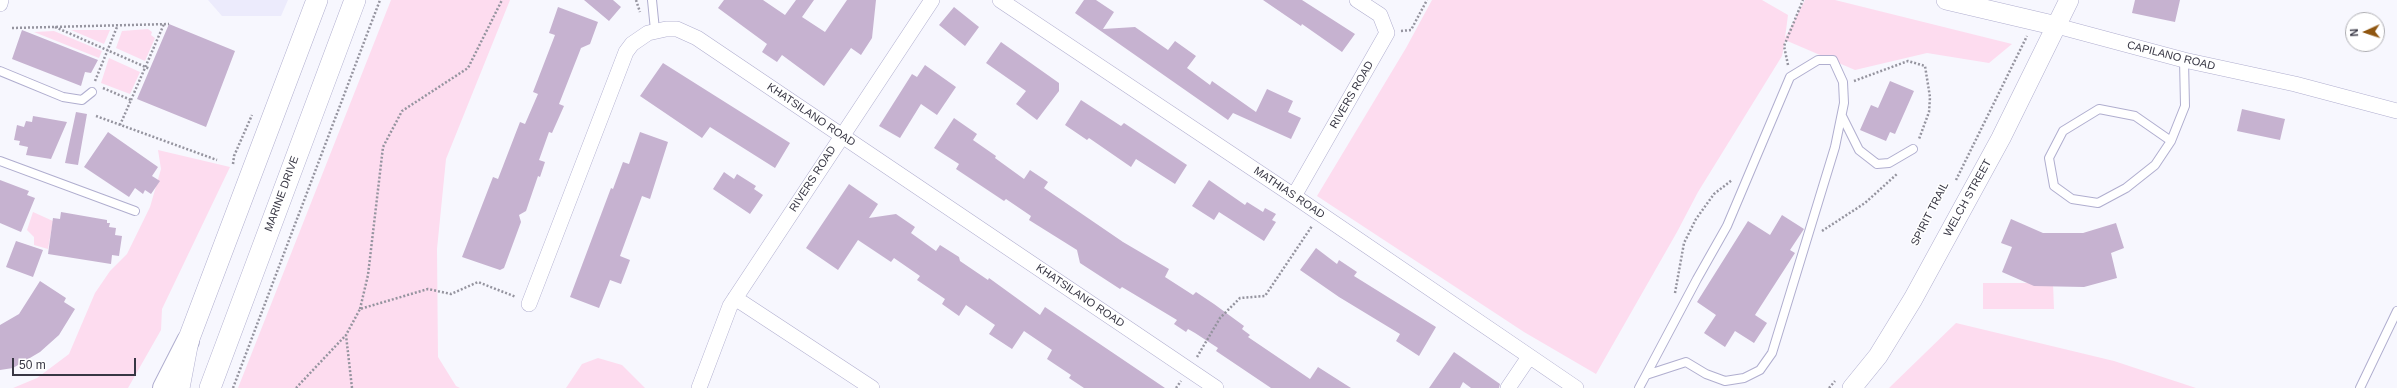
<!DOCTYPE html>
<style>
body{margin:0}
#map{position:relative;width:2397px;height:388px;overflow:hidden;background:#f7f7fe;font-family:Arial,sans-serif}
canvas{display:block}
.north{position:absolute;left:2345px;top:12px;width:40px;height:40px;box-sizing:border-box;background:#fff;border:1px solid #afafb4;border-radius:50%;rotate:267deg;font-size:11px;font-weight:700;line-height:16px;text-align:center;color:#383744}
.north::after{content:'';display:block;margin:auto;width:14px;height:18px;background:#8f5610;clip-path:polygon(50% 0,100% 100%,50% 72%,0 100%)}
.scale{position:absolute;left:12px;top:358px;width:124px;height:18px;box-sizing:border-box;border:2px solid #383744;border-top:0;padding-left:5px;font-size:12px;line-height:14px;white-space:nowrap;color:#383744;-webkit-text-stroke:3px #fff;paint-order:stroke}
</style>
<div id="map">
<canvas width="2397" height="388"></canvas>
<div class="north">N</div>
<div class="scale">50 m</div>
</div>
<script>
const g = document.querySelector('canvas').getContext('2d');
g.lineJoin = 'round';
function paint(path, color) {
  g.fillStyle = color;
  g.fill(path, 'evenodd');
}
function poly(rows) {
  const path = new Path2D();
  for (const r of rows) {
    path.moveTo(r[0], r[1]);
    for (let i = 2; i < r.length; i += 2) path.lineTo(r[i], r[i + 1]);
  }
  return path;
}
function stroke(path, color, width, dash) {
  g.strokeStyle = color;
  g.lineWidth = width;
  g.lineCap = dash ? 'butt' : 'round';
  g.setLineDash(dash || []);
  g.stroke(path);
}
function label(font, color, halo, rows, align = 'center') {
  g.font = font + ' Arial,sans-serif';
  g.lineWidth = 3;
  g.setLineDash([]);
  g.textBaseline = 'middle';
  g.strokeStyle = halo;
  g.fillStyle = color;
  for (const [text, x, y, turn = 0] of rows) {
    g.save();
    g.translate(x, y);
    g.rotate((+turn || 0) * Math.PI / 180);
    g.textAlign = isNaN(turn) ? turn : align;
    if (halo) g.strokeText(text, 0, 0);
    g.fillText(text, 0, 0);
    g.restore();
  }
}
paint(poly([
 [208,0,288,0,281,16,222,16]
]), '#ecebfc');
paint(poly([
 [391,0,510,0,446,159,437,249,438,357,456,386,460,388,238,388],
 [1432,0,1762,0,1788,15,1785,38,1805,0,1835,0,2012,44,1989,63,1927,53,1855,70,1785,40,1782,56,1698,192,1677,232,1596,374,1524,332,1317,196,1406,48],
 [148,29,152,32,151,35,155,38,145,61,116,48,122,31],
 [71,30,110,30,104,44],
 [54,31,102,51,99,58,34,32],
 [109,58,140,72,130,94,101,83],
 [158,150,230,167,162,309,161,330,128,388,13,388,37,378,69,354,95,293,110,271,127,254,150,207,161,169],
 [33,212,53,221,48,249,34,245,34,237,27,230],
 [1983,283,2053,283,2054,309,1983,309],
 [1956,323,2114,361,2196,388,1889,388],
 [598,358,622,365,645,388,566,388,582,364]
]), '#fddcef');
paint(poly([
 [584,0,613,0,621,7,609,21],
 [724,0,763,0,785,15,796,0,814,0,802,17,825,32,847,0,876,0,872,38,861,55,851,48,824,86,782,55,777,62,762,52,767,44,718,8],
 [1084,0,1096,0,1114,12,1103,29,1135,27,1168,50,1175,41,1196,56,1187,68,1210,85,1212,81,1256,112,1267,89,1293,101,1288,112,1301,118,1291,139,1233,113,1228,120,1075,13],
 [1263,0,1302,0,1355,34,1342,52,1302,24,1301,26],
 [2135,0,2180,0,2175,22,2132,13],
 [558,7,598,22,590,44,581,48,559,104,564,106,552,133,549,132,539,160,545,162,540,177,538,176,526,211,519,215,521,222,504,268,500,270,462,257,493,177,498,179,520,122,525,124,538,94,533,92,555,35,549,33],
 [954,7,979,27,965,46,939,25],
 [169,24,235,51,206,127,137,99],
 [22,30,98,60,91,73,85,72,81,86,12,59],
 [1001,42,1059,83,1059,91,1037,120,1016,104,1026,91,986,63],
 [663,63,790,143,775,168,710,127,702,138,640,96],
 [925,65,956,87,937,115,921,104,900,138,879,126,912,74,917,77],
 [1890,81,1914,91,1895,134,1890,132,1886,141,1860,130,1871,105,1878,108],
 [1081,100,1121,126,1124,123,1187,165,1175,184,1136,159,1131,167,1089,138,1087,140,1065,125],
 [2242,109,2285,119,2280,140,2237,131],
 [76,112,87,114,78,165,65,163],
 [33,116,67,122,51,159,26,155,28,147,19,145,20,141,14,140,17,125,24,127,26,121,32,122],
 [954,118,977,134,973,140,996,156,995,158,1024,179,1030,170,1048,182,1044,188,1123,242,1169,269,1165,277,1193,295,1196,292,1214,304,1244,326,1242,329,1250,335,1248,337,1310,379,1318,367,1351,388,1271,388,1216,351,1218,348,1195,333,1188,329,1186,332,1174,324,1177,320,1122,287,1120,289,1080,263,1077,250,1029,220,1031,216,1006,199,1004,201,956,169,959,164,934,148],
 [108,132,158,167,152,176,160,181,151,194,145,190,143,194,135,188,129,197,84,167],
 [640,132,668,142,650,199,642,196,620,256,630,260,621,284,610,280,599,308,570,297,611,188,613,189,623,162,629,164],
 [724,172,734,179,737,174,756,186,754,189,763,195,750,214,713,189],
 [0,180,29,191,27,195,35,198,21,232,0,223],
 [1209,180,1245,205,1247,202,1263,212,1265,208,1276,214,1272,220,1276,222,1264,241,1219,212,1214,220,1192,206],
 [849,184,878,204,869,218,896,214,915,227,911,233,936,251,940,245,959,257,960,261,988,280,989,278,1040,315,1045,307,1165,388,1084,388,1069,378,1071,375,1047,359,1052,350,1024,331,1012,349,989,334,995,325,966,305,959,316,942,304,945,299,917,280,920,276,894,258,891,262,858,240,838,270,806,248],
 [61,212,107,220,107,223,110,223,109,227,116,228,115,235,122,236,119,256,112,255,111,264,48,254,53,218,60,219],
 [1782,215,1804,229,1790,250,1795,253,1755,315,1767,323,1754,343,1735,331,1725,347,1704,333,1716,315,1697,302,1748,221,1770,235],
 [2011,219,2043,233,2083,233,2116,223,2124,248,2111,253,2117,278,2084,287,2034,286,2002,272,2012,247,2001,243],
 [16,241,43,250,33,277,6,267],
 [1316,248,1337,264,1339,260,1357,272,1354,276,1436,327,1419,356,1396,341,1400,334,1339,297,1300,270],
 [40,281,66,298,64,302,75,309,59,335,40,352,13,368,0,370,0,325,19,314],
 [1454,352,1500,384,1499,388,1471,388,1463,382,1460,388,1429,388]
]), '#c6b2d0');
const service = poly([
 [652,0,655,30],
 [0,71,63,97,82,100,92,92],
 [1842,116,1859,150,1877,164,1889,163,1913,149],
 [2171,141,2135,116,2099,109,2063,131,2049,158,2054,186,2072,199,2098,203,2126,188,2155,165,2171,141,2185,106,2184,60],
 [0,161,135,211],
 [1639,388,1646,375,1697,279,1727,226,1790,77,1818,60,1833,60,1843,82,1844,103,1835,147,1772,353,1760,370,1744,378,1725,381,1706,374,1686,362,1646,375],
 [2360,388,2397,311]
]);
const minor = poly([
 [1000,0,1294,196,1576,388],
 [0,4,1,0],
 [2057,26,2184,60,2295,84,2397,111],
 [1294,196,1387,33,1380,15,1357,0],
 [735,298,872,388],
 [529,304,626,52,632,44,648,33,666,29,677,29,697,38,1216,388],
 [699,388,730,306,932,0],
 [1508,388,1529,357]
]);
const tertiary = poly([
 [1946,0,2057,26],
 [1852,388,1878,356,1913,299,2001,138,2069,0]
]);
const secondary = poly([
 [179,388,188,341,317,0],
 [210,388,355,0]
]);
const trunk = poly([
 [164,388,188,341]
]);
stroke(service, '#b0aecf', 10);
stroke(minor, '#b0aecf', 16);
stroke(tertiary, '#b0aecf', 20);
stroke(secondary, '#b0aecf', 22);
stroke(trunk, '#b0aecf', 24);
stroke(poly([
 [636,0,640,12],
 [55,27,150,69],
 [12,28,169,24],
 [1401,31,1411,30,1427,0],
 [1788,65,1784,46,1803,0],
 [95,81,117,27],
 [1854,81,1908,61,1925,66,1930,97,1929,112,1919,139],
 [103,88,131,100,120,125],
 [131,100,164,24],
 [96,116,217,160],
 [233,164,234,156,252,115],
 [1956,180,2027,36],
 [1822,231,1865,203,1897,174],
 [1675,293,1684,243,1696,219,1714,194,1732,180],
 [360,309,368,275,383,147,402,111,468,68,502,0],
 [1197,357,1220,318,1240,298,1265,296,1312,226],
 [233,388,380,0],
 [296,388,346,335],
 [352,388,346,335,360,309,428,289,451,294,478,282,516,297],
 [1176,388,1181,381],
 [1829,388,1835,381]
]), '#95949f', 2.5, [2, 2]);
stroke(service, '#fff', 8);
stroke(minor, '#fff', 15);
stroke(tertiary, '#fff', 19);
stroke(secondary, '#fff', 21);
stroke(trunk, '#fff', 22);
label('11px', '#383744', '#fff', [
 ["CAPILANO ROAD",2171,56,14],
 ["RIVERS ROAD",1352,95,-60],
 ["KHATSILANO ROAD",811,115,34],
 ["RIVERS ROAD",813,179,-57],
 ["MATHIAS ROAD",1289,193,34],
 ["MARINE DRIVE",282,194,-70],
 ["WELCH STREET",1968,198,-61],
 ["SPIRIT TRAIL",1930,214,-63],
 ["KHATSILANO ROAD",1080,296,34]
]);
</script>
